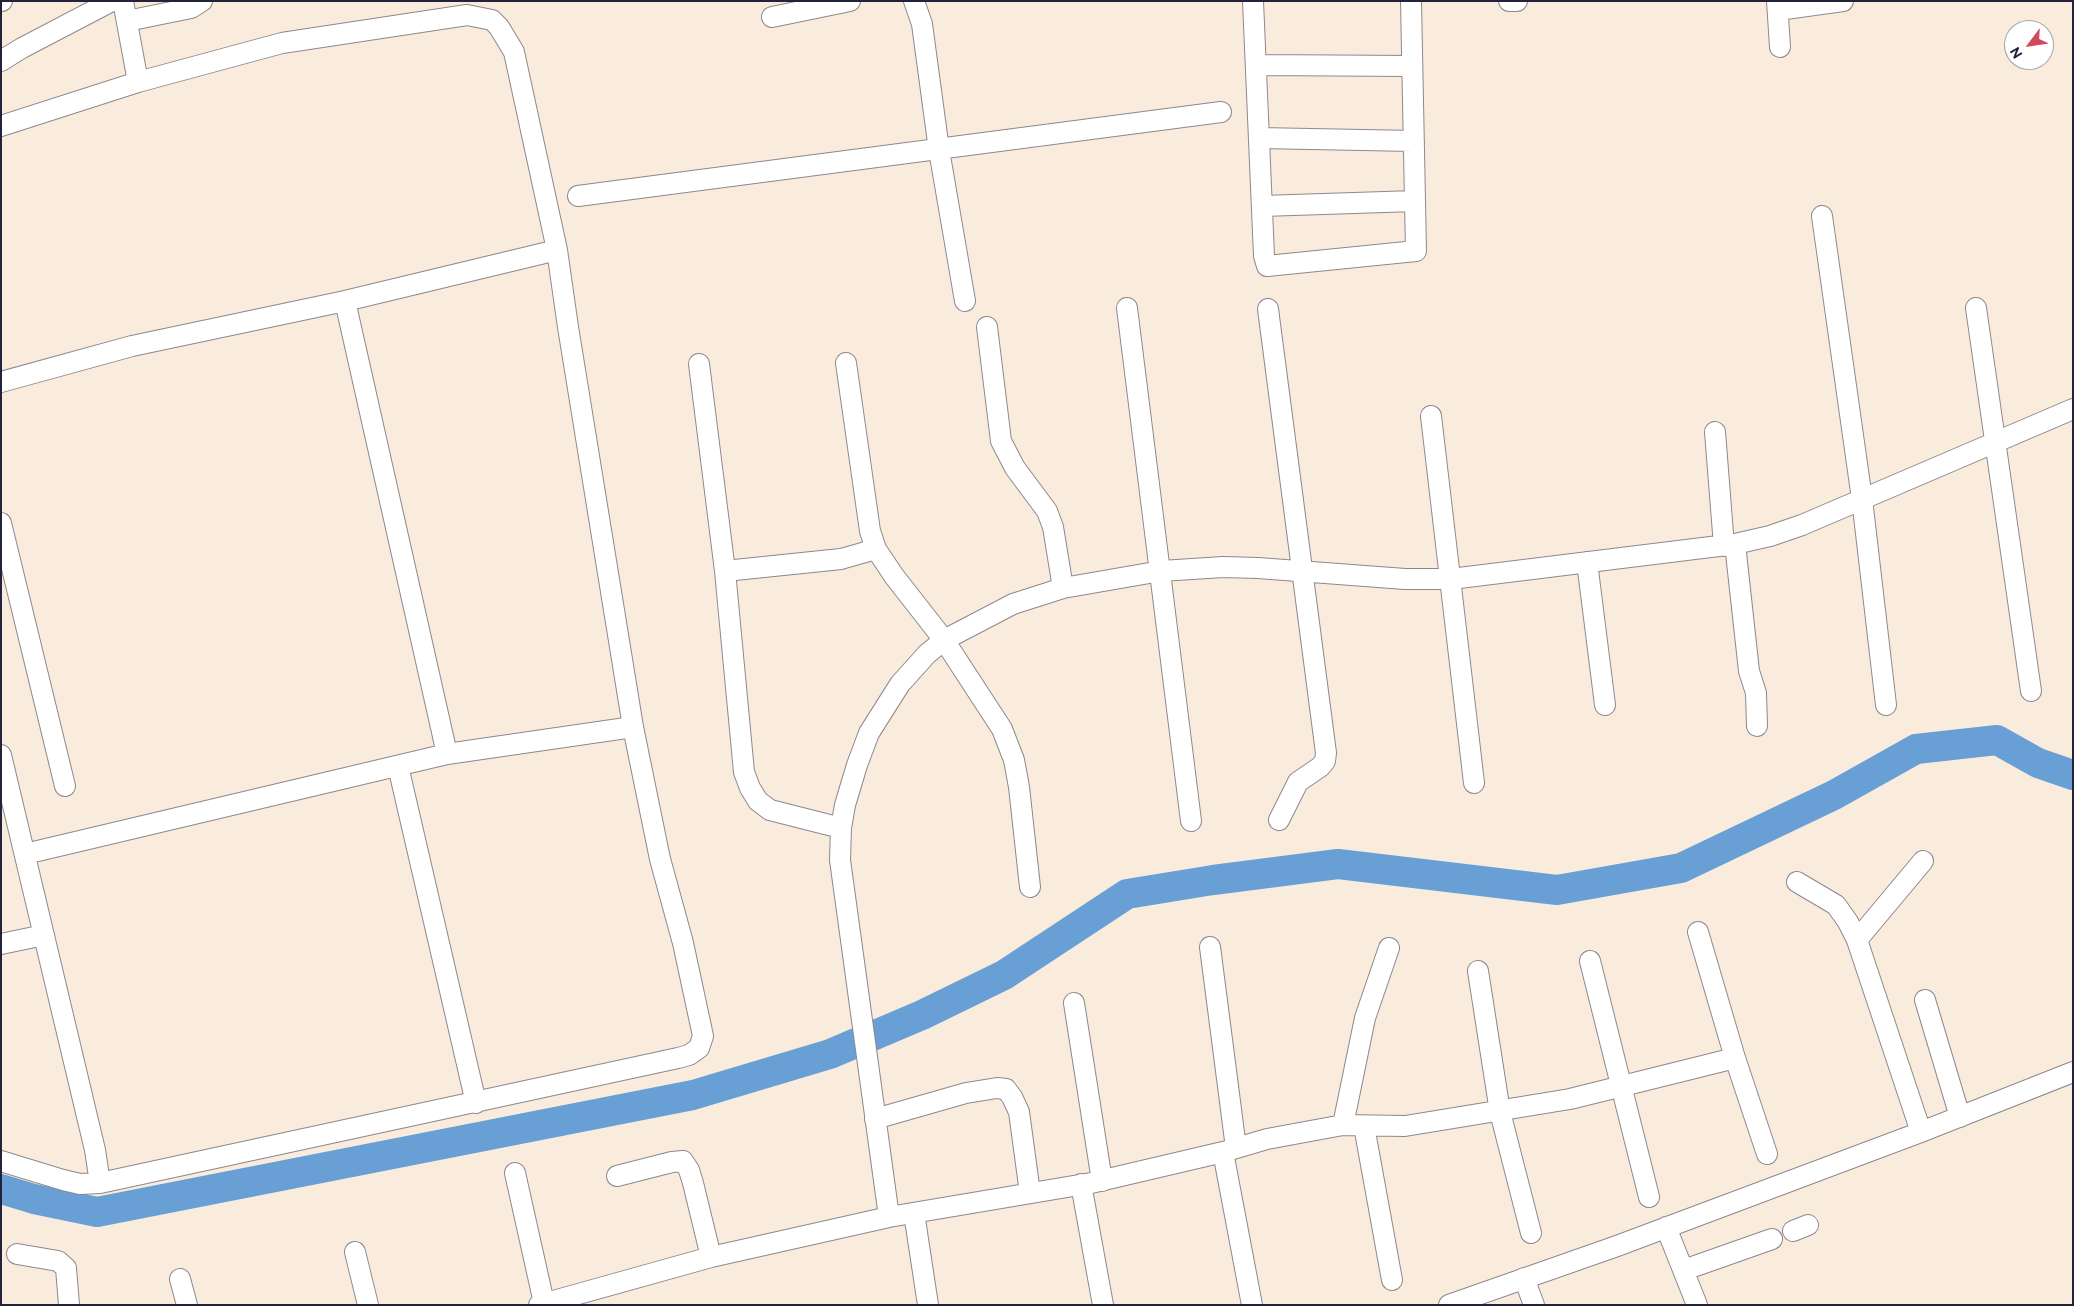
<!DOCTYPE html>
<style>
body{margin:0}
#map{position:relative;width:2074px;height:1306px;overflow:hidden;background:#faecdd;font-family:"Balsamiq Sans",sans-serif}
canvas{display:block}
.frame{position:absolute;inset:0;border:2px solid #22223b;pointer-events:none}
.north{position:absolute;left:2004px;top:20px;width:50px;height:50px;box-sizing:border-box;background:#fff;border:1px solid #a7a7b1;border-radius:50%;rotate:239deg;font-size:14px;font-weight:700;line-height:20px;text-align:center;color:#22223b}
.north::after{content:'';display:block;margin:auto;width:18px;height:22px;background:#d1495b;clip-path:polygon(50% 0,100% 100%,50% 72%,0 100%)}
</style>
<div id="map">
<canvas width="2074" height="1306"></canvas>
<div class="frame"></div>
<div class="north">N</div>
</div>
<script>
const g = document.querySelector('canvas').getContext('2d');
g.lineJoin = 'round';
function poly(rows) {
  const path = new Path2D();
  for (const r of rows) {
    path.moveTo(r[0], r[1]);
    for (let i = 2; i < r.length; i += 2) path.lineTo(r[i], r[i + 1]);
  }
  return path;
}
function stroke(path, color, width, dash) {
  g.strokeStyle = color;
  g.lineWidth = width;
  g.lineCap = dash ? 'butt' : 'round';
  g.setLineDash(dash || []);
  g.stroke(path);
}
stroke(poly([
 [1,1189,34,1199,97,1212,693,1095,830,1054,922,1015,1004,975,1127,894,1213,880,1338,864,1557,890,1681,868,1834,795,1916,749,1997,740,2038,763,2073,775]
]), '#68a0d6', 30);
const minor = poly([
 [1,1,2,1],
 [123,1,138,82],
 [914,1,922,24,939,150,965,301],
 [1253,1,1264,256,1267,266,1416,251,1411,1],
 [1509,1,1517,1],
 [1777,1,1780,47],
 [1778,10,1843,1],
 [772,17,850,1],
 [127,21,191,8,202,1],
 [1,61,22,48,112,1],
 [1256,65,1412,66],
 [1,126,138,82,282,43,467,15,492,20,499,27,514,52,557,250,568,327,633,727,660,859,683,943,703,1036,699,1048,689,1055,678,1058,100,1183,95,1150,1,755],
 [1259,138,1414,141],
 [578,196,1221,112],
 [1262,206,1415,201],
 [1822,216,1862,499,1886,705],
 [345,301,447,754],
 [1127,308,1191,821],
 [1976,308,2031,691],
 [1268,309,1326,753,1325,761,1320,767,1298,782,1279,820],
 [987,327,1001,441,1015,468,1047,511,1053,527,1063,588],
 [846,363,870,531,876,549,894,576,944,640,1002,729,1014,760,1019,787,1030,887],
 [699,364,725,571,744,772,750,788,758,801,770,810,841,828],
 [1,382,132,346,345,301,557,250],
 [1431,416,1474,783],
 [1715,432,1724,546],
 [1,523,65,786],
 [1735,544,1749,671,1756,693,1757,726],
 [1587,562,1605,705],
 [725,571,841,559,876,549],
 [398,766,476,1103],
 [25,854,447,754,633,727],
 [1797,882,1836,905,1848,922,1857,940,1921,1132],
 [1698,932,1735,1058,1767,1154],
 [1857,940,1923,861],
 [1,944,44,935],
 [1210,947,1236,1148],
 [1590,961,1649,1197],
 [1478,971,1500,1112,1531,1233],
 [1925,1000,1960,1117],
 [1074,1003,1102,1181],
 [875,1119,966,1093,997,1088,1006,1089,1012,1097,1019,1112,1030,1193],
 [1343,1125,1365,1018,1389,948],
 [1364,1126,1392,1280],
 [1223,1152,1252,1305],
 [1,1161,63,1180,80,1184,100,1183],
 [515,1173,544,1303],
 [617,1176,672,1162,683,1161,689,1170,693,1183,711,1257],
 [1081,1184,1103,1305],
 [914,1213,928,1305],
 [889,1217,840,860,841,828,845,805,857,765,869,733,900,684,927,654,944,640,1013,604,1063,588,1161,571,1223,567,1258,568,1405,579,1451,579,1735,544,1770,536,1802,525,2073,409],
 [1666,1227,1697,1305],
 [1793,1231,1808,1225],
 [355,1252,368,1305],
 [17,1254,58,1261,66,1268,69,1305],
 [1684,1270,1772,1239],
 [1524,1278,1534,1305],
 [180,1279,187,1305],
 [539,1305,711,1257,889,1217,1091,1183,1223,1152,1267,1139,1343,1125,1405,1126,1570,1099,1735,1058],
 [1449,1305,1617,1246,1921,1132,2073,1072]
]);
stroke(minor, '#8e878c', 22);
stroke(minor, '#fff', 20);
</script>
